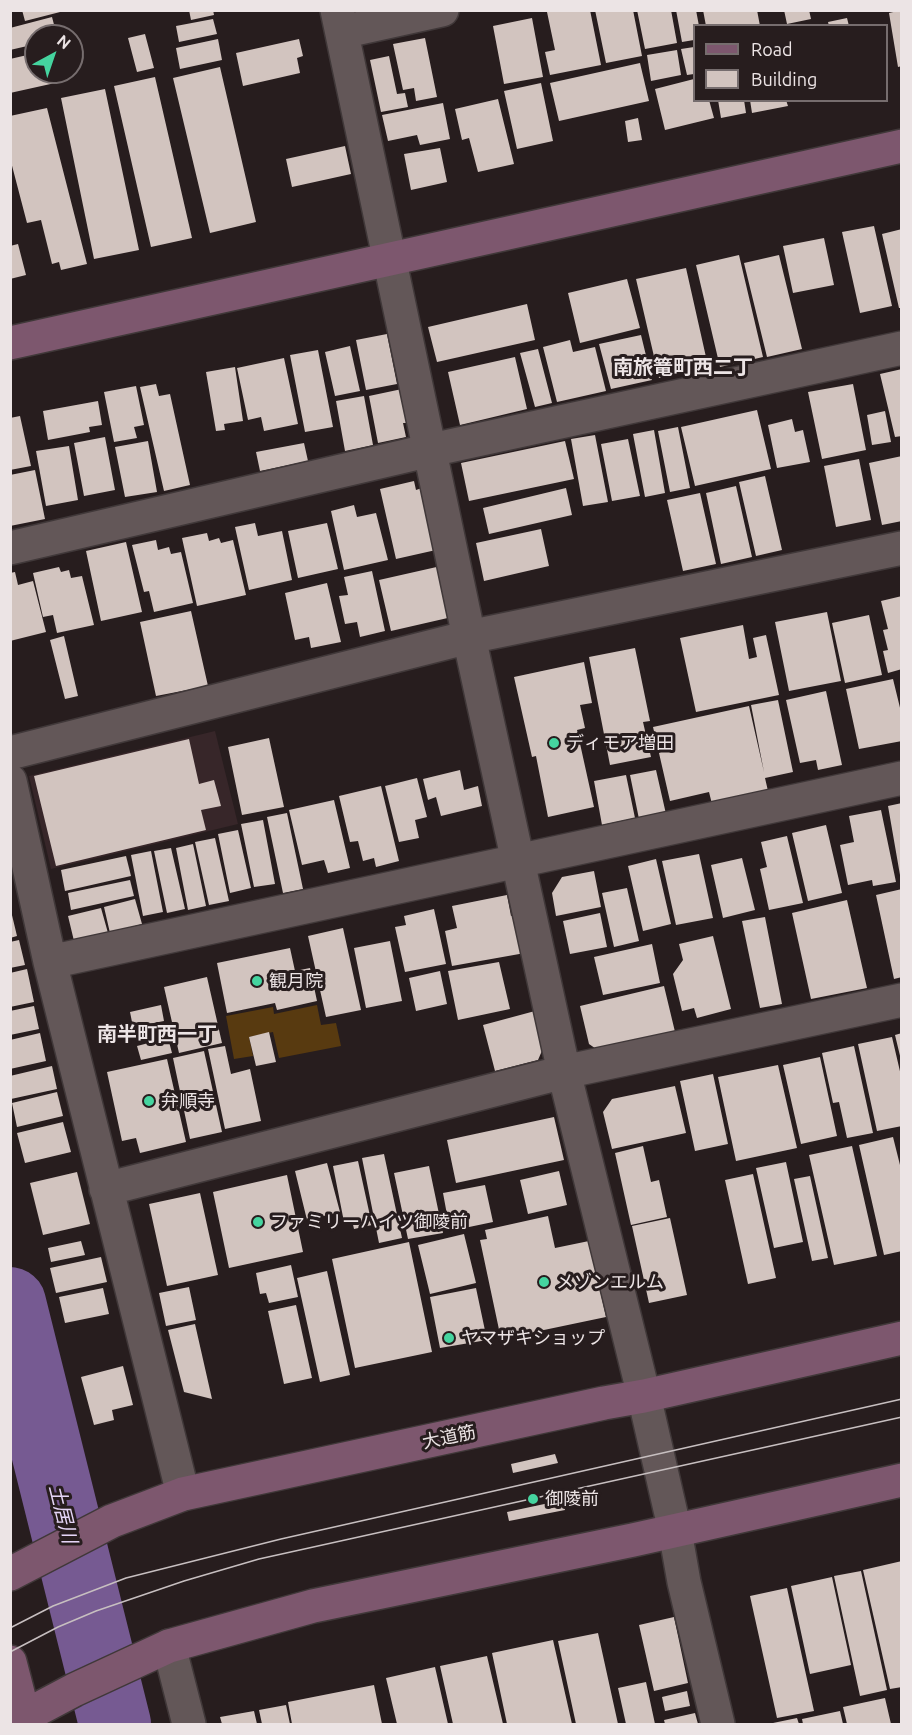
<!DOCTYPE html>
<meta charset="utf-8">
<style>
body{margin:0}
#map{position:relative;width:912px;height:1735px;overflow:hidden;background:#271d1e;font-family:Ubuntu,sans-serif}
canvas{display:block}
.frame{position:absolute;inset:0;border:12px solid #ece4e5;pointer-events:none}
.legend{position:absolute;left:693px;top:24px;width:195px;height:78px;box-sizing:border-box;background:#271d1e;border:2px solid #766d6e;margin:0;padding:8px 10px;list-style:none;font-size:18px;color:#ece4e5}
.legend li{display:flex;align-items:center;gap:12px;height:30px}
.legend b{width:30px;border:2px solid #766d6e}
.north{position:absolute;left:24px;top:24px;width:60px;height:60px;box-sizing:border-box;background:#271d1e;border:2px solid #766d6e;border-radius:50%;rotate:40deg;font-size:16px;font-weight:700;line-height:24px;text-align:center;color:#ece4e5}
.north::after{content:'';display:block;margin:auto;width:21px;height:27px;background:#45d49f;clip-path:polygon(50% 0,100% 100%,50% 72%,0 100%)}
</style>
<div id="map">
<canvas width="912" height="1735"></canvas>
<div class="frame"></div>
<ul class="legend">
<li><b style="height:8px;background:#7d576e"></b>Road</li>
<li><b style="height:16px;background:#d2c4bf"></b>Building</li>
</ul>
<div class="north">N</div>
</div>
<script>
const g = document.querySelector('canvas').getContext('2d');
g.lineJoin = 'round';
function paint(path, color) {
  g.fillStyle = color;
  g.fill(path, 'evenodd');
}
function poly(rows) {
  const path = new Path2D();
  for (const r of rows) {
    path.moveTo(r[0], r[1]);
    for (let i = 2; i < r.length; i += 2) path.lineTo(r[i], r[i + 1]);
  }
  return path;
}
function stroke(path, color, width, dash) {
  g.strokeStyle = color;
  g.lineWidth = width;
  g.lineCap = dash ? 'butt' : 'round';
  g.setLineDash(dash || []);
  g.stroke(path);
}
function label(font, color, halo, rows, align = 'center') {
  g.font = font + ' Ubuntu,"Noto Sans JP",sans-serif';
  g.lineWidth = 6;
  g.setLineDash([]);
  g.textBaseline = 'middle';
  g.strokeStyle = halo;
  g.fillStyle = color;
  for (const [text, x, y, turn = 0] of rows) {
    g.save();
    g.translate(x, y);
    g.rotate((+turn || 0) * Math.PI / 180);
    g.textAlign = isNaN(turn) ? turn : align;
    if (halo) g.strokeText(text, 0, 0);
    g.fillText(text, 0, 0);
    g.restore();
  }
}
paint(poly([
 [215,731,238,824,51,869,29,776]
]), '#372629');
paint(poly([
 [317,1005,321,1025,336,1023,341,1046,279,1058,273,1032,249,1037,253,1056,234,1059,226,1016,273,1007,274,1014]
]), '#583a10');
stroke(poly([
 [10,1303,115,1724]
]), '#765a92', 72);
paint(poly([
 [22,10,64,10,64,11,25,21],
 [189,10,213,10,214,15,191,20],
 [553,10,590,10,601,65,550,75,545,52,555,50,547,12],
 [595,10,633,10,642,56,606,63],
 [637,10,671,10,677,43,645,49],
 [676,10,696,10,699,26,694,26,694,40,682,42],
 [703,10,757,10,760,26,706,26],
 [784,10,809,10,811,19,787,24],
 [902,10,902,66,898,67,889,13],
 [52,17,57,36,36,36,36,44,10,50,10,28],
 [532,18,543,77,504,84,493,26],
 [847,18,849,26,829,26,828,22],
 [213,19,217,34,179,42,176,26],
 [145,34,154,68,137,72,128,38],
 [425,38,437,97,416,101,414,88,403,90,393,44],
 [218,39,222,60,180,69,176,48],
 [299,39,303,56,297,58,300,73,243,86,236,53],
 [694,47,694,74,687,75,681,49],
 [677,50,681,75,651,81,647,55],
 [36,53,36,72,52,72,55,83,10,93,10,59],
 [389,56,397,94,405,93,408,107,381,112,370,60],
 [640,63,649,101,559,121,550,83],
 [220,67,256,222,210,233,173,78],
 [155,77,192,238,151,247,114,86],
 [694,79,694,100,709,100,714,118,665,130,655,89],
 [541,83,553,141,517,149,504,91],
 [105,89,139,250,94,259,61,98],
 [498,99,514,164,478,172,469,138,462,140,455,109],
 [718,100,744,100,746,113,721,118],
 [750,100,786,100,788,106,752,113],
 [443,103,450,139,420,145,417,135,388,141,382,115],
 [47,108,87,264,61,270,59,262,52,264,41,220,27,223,10,158,10,116],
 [638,118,642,140,628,142,625,121],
 [345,146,351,174,292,187,286,159],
 [440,148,447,182,411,190,404,154],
 [874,226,892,306,860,313,842,232],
 [902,229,902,308,899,308,882,234],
 [824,238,834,285,793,293,783,246],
 [18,244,26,275,10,279,10,246],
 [739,255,763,357,720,367,696,265],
 [779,255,802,349,767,357,744,263],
 [686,268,708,366,659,378,636,279],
 [627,279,640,328,580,343,568,293],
 [527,304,535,340,437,362,428,327],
 [387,334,397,384,366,390,356,340],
 [641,335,652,380,611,389,599,344],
 [570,340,573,352,595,347,606,391,557,402,543,347],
 [350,346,360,391,335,396,325,352],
 [538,349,552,403,535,407,520,353],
 [318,350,333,427,305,432,290,355],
 [515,357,527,409,460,425,448,372],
 [284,358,298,424,264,431,261,417,248,420,237,368],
 [235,367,243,421,224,424,225,430,216,431,206,372],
 [902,369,902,436,895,437,880,374],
 [156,384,159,396,170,394,190,485,164,491,140,387],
 [853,384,866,450,822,459,808,392],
 [136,386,144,425,134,427,137,438,114,442,104,392],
 [402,389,408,423,403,423,406,437,378,443,369,396],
 [364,396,373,445,345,451,336,401],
 [98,401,102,425,89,427,90,432,48,440,43,411],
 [757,410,771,469,695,486,681,427],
 [885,411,891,442,872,445,867,415],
 [20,416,31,466,10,470,10,418],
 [792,419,795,432,803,430,810,462,777,468,768,425],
 [678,427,690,488,670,492,658,431],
 [654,430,665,493,645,497,633,434],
 [595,435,608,502,583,506,571,439],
 [105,437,115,490,84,496,74,443],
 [628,439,640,496,612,501,601,444],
 [148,441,157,492,125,497,115,447],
 [565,441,574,479,469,501,461,463],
 [304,443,308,461,260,471,256,452],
 [69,446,78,500,46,506,36,451],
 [902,456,902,521,882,525,869,463],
 [859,459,871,520,836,527,824,466],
 [35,470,45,519,10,526,10,475],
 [765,476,782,550,756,556,739,482],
 [414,481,416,490,422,488,436,550,396,559,380,489],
 [736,486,752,557,721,564,706,493],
 [566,488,572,515,489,534,483,508],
 [700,493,716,564,683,571,667,500],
 [354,505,357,517,376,513,388,560,344,570,331,511],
 [255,523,258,536,282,531,292,580,249,590,235,527],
 [327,523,338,569,298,578,288,531],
 [541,529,549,566,484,581,476,543],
 [207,533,209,541,219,538,221,543,233,540,246,595,197,606,182,538],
 [156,540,158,550,169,547,171,554,181,552,193,603,154,612,149,591,144,592,132,545],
 [126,542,142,612,101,621,86,551],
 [441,566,452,617,391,631,379,580],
 [59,567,61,572,69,570,71,578,82,576,94,625,57,633,53,615,43,617,33,573],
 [372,571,385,631,360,637,357,622,345,624,339,596,348,595,344,577],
 [15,572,18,585,33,581,46,632,10,641,10,573],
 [327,583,341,642,311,648,309,637,295,640,285,593],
 [902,596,902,669,888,673,883,651,888,650,883,630,888,629,881,601],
 [191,611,208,686,156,696,140,622],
 [827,612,841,681,789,691,775,622],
 [869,615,882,675,845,683,832,623],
 [743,625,749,659,757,657,753,638,766,635,779,695,696,712,680,638],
 [64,636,78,696,65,699,50,640],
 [635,648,650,721,643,722,651,757,610,765,589,657],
 [584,662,592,703,580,705,585,728,577,730,594,807,548,817,536,756,532,757,514,677],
 [893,679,902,716,902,741,859,749,846,689],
 [826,691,842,765,818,770,816,760,800,763,786,700],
 [778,700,793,772,765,778,768,791,712,804,709,792,670,801,653,727,749,706,764,772,751,705],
 [269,738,284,807,242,815,228,747],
 [189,739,199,784,214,780,221,806,201,810,206,830,56,866,34,776],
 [460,770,464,790,478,786,482,806,441,816,436,797,428,800,423,779],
 [656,770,666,814,639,819,630,775],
 [626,775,635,818,602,825,594,781],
 [417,778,427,817,415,820,419,838,399,842,385,786],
 [381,786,399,861,376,867,374,858,363,861,358,841,350,842,339,796],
 [334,800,350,868,328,873,324,860,302,865,289,810],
 [902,803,902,875,900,875,888,806],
 [881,810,896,882,873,886,872,880,848,885,840,845,854,842,849,816],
 [287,813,303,889,283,893,267,817],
 [263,820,275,884,254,887,241,824],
 [826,825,842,893,808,901,792,833],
 [238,830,251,888,230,893,218,834],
 [787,836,803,903,769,910,760,869,767,867,761,842],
 [215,838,229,901,209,905,195,842],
 [193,844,206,906,188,910,176,848],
 [171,848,185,909,167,913,154,851],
 [151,851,163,912,143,916,131,855],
 [699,854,713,918,676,925,662,861],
 [126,856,131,876,65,891,61,870],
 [742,858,755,910,723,918,711,865],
 [656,859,671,924,643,931,628,866],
 [594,871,601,907,556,916,552,893,562,877],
 [130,880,134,896,71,910,68,893],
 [627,888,639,941,614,947,602,893],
 [902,889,902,977,894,979,876,895],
 [507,895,511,916,517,914,525,953,452,966,445,931,457,928,452,906],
 [135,899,142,924,110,933,104,907],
 [847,900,867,988,811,999,792,913],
 [101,908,108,933,74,941,68,916],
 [434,909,446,964,405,972,395,927,406,925,404,916],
 [11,911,17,936,10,938,10,912],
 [600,913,607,947,570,954,563,921],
 [765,917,782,1004,760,1008,742,921],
 [343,928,361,1010,326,1017,308,936],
 [713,936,731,1009,697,1018,694,1008,682,1011,673,974,683,960,679,944],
 [19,940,25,965,10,968,10,942],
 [390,941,402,1001,366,1008,354,948],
 [652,944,660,983,603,995,594,957],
 [290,948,295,971,310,968,317,1001,277,1010,275,1003,227,1013,217,963],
 [499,962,510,1009,458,1020,448,971],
 [27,969,34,1002,10,1007,10,973],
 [440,971,447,1004,416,1011,409,978],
 [207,977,222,1043,179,1053,164,987],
 [664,986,676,1036,602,1053,589,1044,580,1006],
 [161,1005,164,1021,133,1027,130,1012],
 [34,1006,39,1029,10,1035,10,1011],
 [535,1011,544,1046,538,1060,495,1071,483,1025],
 [269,1032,276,1062,256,1066,249,1037],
 [40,1033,46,1061,10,1069,10,1040],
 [902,1033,902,1060,901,1060,895,1035],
 [892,1037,902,1080,902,1126,877,1131,858,1044],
 [168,1038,172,1053,141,1060,137,1046],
 [225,1046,231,1074,250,1069,261,1121,225,1129,208,1049],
 [854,1046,873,1133,847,1138,839,1102,833,1103,822,1053],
 [204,1051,222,1132,190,1139,173,1058],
 [820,1057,837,1136,801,1144,783,1065],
 [167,1059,186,1142,140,1153,136,1138,122,1141,107,1072],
 [778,1065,797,1148,736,1161,718,1077],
 [52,1066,57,1089,11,1099,10,1076],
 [713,1074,728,1144,695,1151,680,1081],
 [675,1086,686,1133,612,1149,603,1112,612,1099],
 [57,1092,63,1116,17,1127,12,1103],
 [554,1117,564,1160,456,1183,447,1140],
 [63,1122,71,1152,25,1163,17,1133],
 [893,1137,902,1173,902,1251,884,1255,859,1145],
 [643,1146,651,1182,659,1180,667,1217,631,1225,615,1153],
 [852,1146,877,1256,834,1265,809,1155],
 [384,1154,402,1238,379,1243,362,1158],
 [358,1161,372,1225,354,1229,352,1220,344,1222,333,1166],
 [786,1162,803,1242,774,1248,756,1168],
 [327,1163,340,1212,307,1220,295,1171],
 [429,1166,443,1233,408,1239,394,1173],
 [559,1171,567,1205,528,1214,520,1180],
 [77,1172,90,1224,43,1235,30,1183],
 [753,1174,776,1278,748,1284,725,1180],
 [287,1175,303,1252,229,1268,213,1192],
 [810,1176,828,1258,812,1261,794,1179],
 [485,1185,493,1222,450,1231,443,1193],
 [200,1193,218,1275,167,1286,149,1204],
 [548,1216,555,1248,589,1241,606,1317,501,1339,480,1240,487,1239,485,1230],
 [670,1218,687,1295,649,1303,632,1226],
 [464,1234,476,1283,430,1294,418,1245],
 [81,1241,85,1255,51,1262,48,1248],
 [409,1242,432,1352,355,1368,332,1259],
 [101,1257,107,1282,56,1293,50,1268],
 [291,1265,298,1297,269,1303,266,1293,260,1294,256,1273],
 [327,1271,350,1375,320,1382,297,1278],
 [189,1287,196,1320,166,1326,159,1293],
 [103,1288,109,1314,65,1323,59,1297],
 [476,1288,487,1340,440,1348,430,1297],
 [296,1305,312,1378,284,1384,268,1311],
 [195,1324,212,1399,184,1392,168,1330],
 [123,1366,133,1405,112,1410,114,1420,94,1425,81,1377],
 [555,1454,558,1463,513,1473,511,1464],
 [563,1500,565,1510,509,1521,507,1512],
 [902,1561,902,1687,890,1689,863,1570],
 [861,1571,887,1690,860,1696,834,1576],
 [832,1577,851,1665,810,1674,791,1586],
 [787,1588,814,1711,777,1718,750,1596],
 [674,1617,688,1683,654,1691,639,1625],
 [598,1633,618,1724,576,1724,558,1641],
 [553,1640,572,1724,507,1724,492,1653],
 [487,1656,503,1724,453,1724,440,1666],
 [435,1667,448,1724,397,1724,386,1678],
 [646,1682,655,1724,626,1724,618,1688],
 [374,1685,382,1724,292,1724,288,1702],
 [687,1691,690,1706,665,1711,662,1697],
 [885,1698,891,1724,847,1724,843,1707],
 [286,1705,290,1724,262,1724,259,1710],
 [254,1711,257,1724,222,1724,220,1717],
 [840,1711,843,1724,803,1724,802,1719],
 [695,1713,698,1724,665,1724,664,1720],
 [797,1718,799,1724,773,1724,773,1723]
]), '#d2c4bf');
const street = poly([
 [337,10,469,637,564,1072,644,1396,675,1531,684,1582,718,1724],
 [342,32,442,10],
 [10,548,431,450,902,348],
 [10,753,469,637,902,548],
 [10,781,50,962,183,1494],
 [50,962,902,778],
 [106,1189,564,1072,902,1000],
 [169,1646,189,1724]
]);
const secondary = poly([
 [10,343,902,146],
 [10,1574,112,1521,183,1494,604,1403,644,1396,902,1338],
 [10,1662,26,1724],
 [10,1724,74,1690,169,1646,313,1606,633,1540,902,1480]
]);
stroke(street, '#403839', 36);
stroke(secondary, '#403839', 36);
stroke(street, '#635758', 33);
stroke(secondary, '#7d576e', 33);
stroke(poly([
 [10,1628,53,1606,126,1578,281,1539,902,1399],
 [10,1652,58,1627,96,1611,184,1581,259,1559,902,1417]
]), '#c7bfc0', 1.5);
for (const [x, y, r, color] of [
 [554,743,6,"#45d49f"],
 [257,981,6,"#45d49f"],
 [149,1101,6,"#45d49f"],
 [258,1222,6,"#45d49f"],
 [544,1282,6,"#45d49f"],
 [449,1338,6,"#45d49f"],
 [533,1499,6,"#45d49f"]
]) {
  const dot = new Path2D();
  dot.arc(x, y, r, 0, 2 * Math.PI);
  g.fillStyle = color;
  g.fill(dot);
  stroke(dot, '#271d1e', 2);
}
label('18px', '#ece4e5', '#271d1e', [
 ["ディモア増田",566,743],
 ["観月院",269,981],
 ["弁順寺",161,1101],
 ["ファミリーハイツ御陵前",270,1222],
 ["メゾンエルム",556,1282],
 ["ヤマザキショップ",461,1338],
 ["御陵前",545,1499]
], 'left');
label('18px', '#ece4e5', '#271d1e', [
 ["大道筋",449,1437,-12]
]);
label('bold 20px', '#ece4e5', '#271d1e', [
 ["南旅篭町西二丁",683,367],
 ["南半町西一丁",157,1034]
]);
label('italic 20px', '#e5d5f7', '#271d1e', [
 ["土居川",63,1514,76]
]);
</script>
